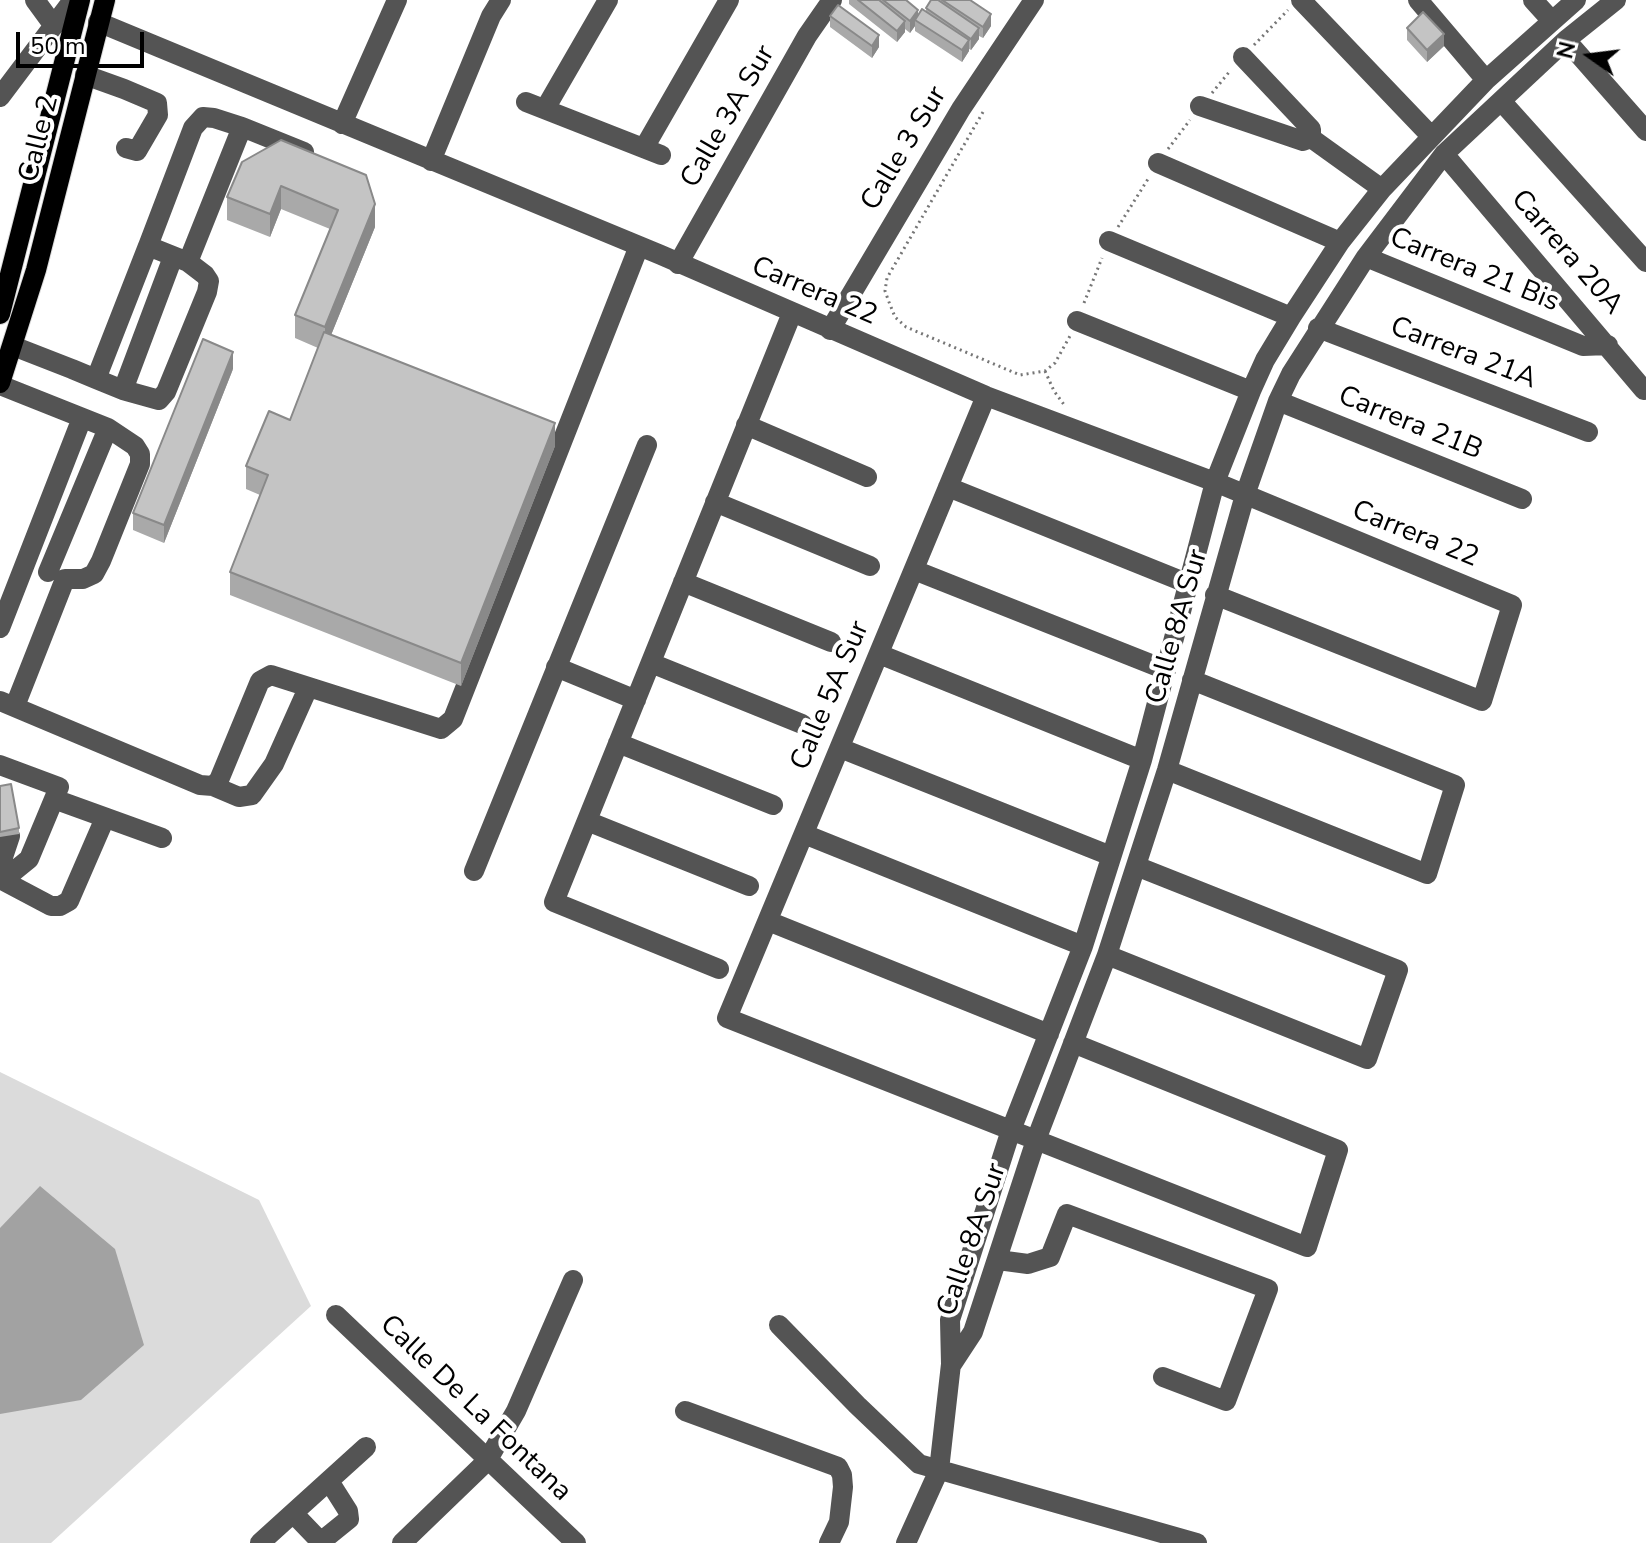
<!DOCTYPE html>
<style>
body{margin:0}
#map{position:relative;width:1646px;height:1543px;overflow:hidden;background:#fff;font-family:"Nunito Sans",sans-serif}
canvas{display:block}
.north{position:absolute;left:1550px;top:16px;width:80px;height:80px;-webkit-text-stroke:6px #fff;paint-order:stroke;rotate:284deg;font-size:22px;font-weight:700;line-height:32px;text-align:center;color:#000}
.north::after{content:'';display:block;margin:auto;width:28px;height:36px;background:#000;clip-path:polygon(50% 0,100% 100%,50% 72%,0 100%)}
.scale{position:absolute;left:16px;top:32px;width:128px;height:36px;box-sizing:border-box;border:4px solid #000;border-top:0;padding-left:10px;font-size:24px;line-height:28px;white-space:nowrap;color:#000;-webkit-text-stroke:6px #fff;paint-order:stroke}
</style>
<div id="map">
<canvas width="1646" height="1543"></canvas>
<div class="north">N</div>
<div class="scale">50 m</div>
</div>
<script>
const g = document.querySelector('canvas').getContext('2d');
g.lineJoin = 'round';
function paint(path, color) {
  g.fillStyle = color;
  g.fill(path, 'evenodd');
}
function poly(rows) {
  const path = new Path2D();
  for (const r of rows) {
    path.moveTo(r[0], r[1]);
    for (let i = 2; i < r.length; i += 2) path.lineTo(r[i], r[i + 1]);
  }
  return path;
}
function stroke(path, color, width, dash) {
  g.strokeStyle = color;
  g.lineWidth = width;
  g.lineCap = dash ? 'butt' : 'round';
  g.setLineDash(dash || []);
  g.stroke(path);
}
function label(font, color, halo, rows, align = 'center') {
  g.font = font + ' "Nunito Sans",sans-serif';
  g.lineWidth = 8;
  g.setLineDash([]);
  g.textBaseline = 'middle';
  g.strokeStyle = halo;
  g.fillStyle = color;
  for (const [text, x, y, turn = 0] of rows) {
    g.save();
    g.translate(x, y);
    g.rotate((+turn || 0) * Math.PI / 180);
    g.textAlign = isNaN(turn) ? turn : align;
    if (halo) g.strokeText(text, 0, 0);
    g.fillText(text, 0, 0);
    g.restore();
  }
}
paint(poly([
 [0,1072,259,1200,311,1306,51,1543,0,1543]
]), '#dbdbdb');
paint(poly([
 [40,1186,115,1249,144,1345,81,1400,0,1414,0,1228]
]), '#a2a2a2');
const major = poly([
 [0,314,80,0],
 [0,383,36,270,105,0]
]);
stroke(major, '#dbdbdb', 22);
stroke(poly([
 [1254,45,1288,10],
 [1212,93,1230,71],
 [983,112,887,278,885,291,889,302,895,317,906,327,1020,375,1045,371,1055,363,1070,336],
 [1168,149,1190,120],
 [1118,227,1148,179],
 [1084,303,1102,258],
 [1045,371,1054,391,1065,406]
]), '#767676', 3, [2, 4]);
stroke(poly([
 [35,0,54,26],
 [1301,0,1431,136],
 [1418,0,1486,80],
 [1533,0,1552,21],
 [98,22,661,255,986,396,1215,482,1512,605,1482,701,1215,595],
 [1566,40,1646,131],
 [1243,57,1311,129,1311,138,1382,189],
 [85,75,124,89,157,103,158,115,137,151,126,148],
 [0,97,73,0],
 [526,102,661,155],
 [1502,102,1646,262],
 [1200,106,1303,141,1311,138],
 [545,109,608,0],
 [342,124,397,0],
 [644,148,729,0],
 [1444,154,1644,390],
 [431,161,491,16,501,0],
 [1158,163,1340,242],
 [1109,241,1291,317],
 [148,246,193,128,203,117,214,118,242,127],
 [1366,257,1583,346,1608,345],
 [188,262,242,127,304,152],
 [678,264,807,36,832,0],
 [1077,321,1251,391],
 [1318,328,1588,432],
 [830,330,961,109,1034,0],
 [13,346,72,369,96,379,123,390,159,400,166,392,207,292,209,281,205,275,188,262,148,246,96,379],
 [0,385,108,428,135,446,140,454,140,464,101,561,94,574,83,579,65,579,15,706],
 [123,390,173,257],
 [986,396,727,1018,1307,1247,1338,1150,1073,1043],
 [1278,401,1522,499],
 [746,425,867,477],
 [948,487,1189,584],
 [715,502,870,566],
 [914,570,1166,670],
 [48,572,108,428],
 [683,582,831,642],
 [0,628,82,418],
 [879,654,1142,760],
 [651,663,802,724],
 [556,667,636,700],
 [0,701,200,785,213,786,219,780,260,681,271,675,441,729,453,719,639,246],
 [618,743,773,805],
 [840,748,1111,856],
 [0,765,59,787,29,859,13,872,0,876],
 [1167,770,1427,874,1455,785,1192,680],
 [213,786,239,797,252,795,274,764,308,688],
 [54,799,162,838],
 [587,821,749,886],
 [804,834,1083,946],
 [0,866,10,836],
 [474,871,647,445],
 [0,879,51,906,60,906,69,901,105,818],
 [768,921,1049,1034],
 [1107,955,1367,1059,1398,970,1136,866],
 [719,969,554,902,792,313],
 [998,1260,1028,1264,1050,1257,1067,1214,1268,1289,1226,1401,1163,1377],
 [336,1315,576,1543],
 [779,1325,857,1405,919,1464,1197,1543],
 [952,1364,973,1332,1036,1140,1107,955,1167,770,1245,495,1278,401,1291,374,1366,257,1444,154,1566,40,1616,0],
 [685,1411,838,1467,842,1475,843,1487,839,1522,829,1543],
 [293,1513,317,1538,323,1540,349,1519,348,1511,329,1481],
 [260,1543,366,1447],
 [402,1543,487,1461,516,1411,573,1280],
 [906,1543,939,1470,951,1364,950,1320,1011,1130,1083,946,1142,760,1215,482,1251,391,1265,360,1291,317,1340,242,1382,189,1486,80,1576,0]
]), '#545454', 20);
stroke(major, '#000', 20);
paint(poly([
 [849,0,906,0,918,15,926,11,926,8,931,0,970,0,991,26,983,38,979,36,979,39,971,50,969,49,969,51,962,62,915,31,915,26,910,33,905,29,905,32,897,42,849,4],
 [830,16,879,47,872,58,830,27],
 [1407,28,1444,46,1427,62,1407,40],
 [242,162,375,227,331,335,555,446,461,686,230,595,230,572,260,495,246,489,246,466,290,420,318,348,295,338,295,315,330,229,281,209,270,237,227,220,227,197],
 [233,369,164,543,133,530,133,513],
 [0,786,19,828,19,834,0,837]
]), '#a9a9a9');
paint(poly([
 [918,10,918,22,915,20,915,26,910,33,910,21],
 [991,14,991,26,983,38,983,27],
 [905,21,905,32,897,42,897,31],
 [979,28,979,39,971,50,971,39],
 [1444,34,1444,46,1427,62,1427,50],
 [879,35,879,47,872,58,872,46],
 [969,40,969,51,962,62,962,50],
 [281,186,281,209,270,237,270,214],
 [375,204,375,227,325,350,325,327],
 [233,352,233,369,164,543,164,525],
 [555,423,555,446,461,686,461,663]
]), '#898989');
const building = poly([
 [858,0,879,0,905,21,897,31,858,0],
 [883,0,906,0,918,10,910,21,883,0],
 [931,0,938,0,979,28,971,39,926,8,931,0],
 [942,0,970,0,991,14,983,27,942,0],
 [838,5,879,35,872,46,830,16,838,5],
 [922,9,969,40,962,50,915,20,922,9],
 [1423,12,1444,34,1427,50,1407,28,1423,12],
 [281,140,366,175,375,204,325,327,295,315,338,210,281,186,270,214,227,197,242,162,281,140],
 [324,332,555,423,461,663,230,572,268,475,246,466,269,411,290,420,324,332],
 [203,339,233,352,164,525,133,513,203,339],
 [11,784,19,828,0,832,0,786,11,784]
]);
paint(building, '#c4c4c4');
stroke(building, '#898989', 2);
label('28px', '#000', '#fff', [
 ["Calle 3A Sur",729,117,-60],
 ["Calle 2",40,139,-76],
 ["Calle 3 Sur",905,149,-59],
 ["Carrera 20A",1566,253,49],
 ["Carrera 21 Bis",1474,271,22],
 ["Carrera 22",814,292,23],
 ["Carrera 21A",1463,354,21],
 ["Carrera 21B",1410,424,22],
 ["Carrera 22",1415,535,22],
 ["Calle 8A Sur",1178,627,-74],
 ["Calle 5A Sur",831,696,-67],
 ["Calle 8A Sur",973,1240,-71],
 ["Calle De La Fontana",475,1409,44]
]);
</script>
